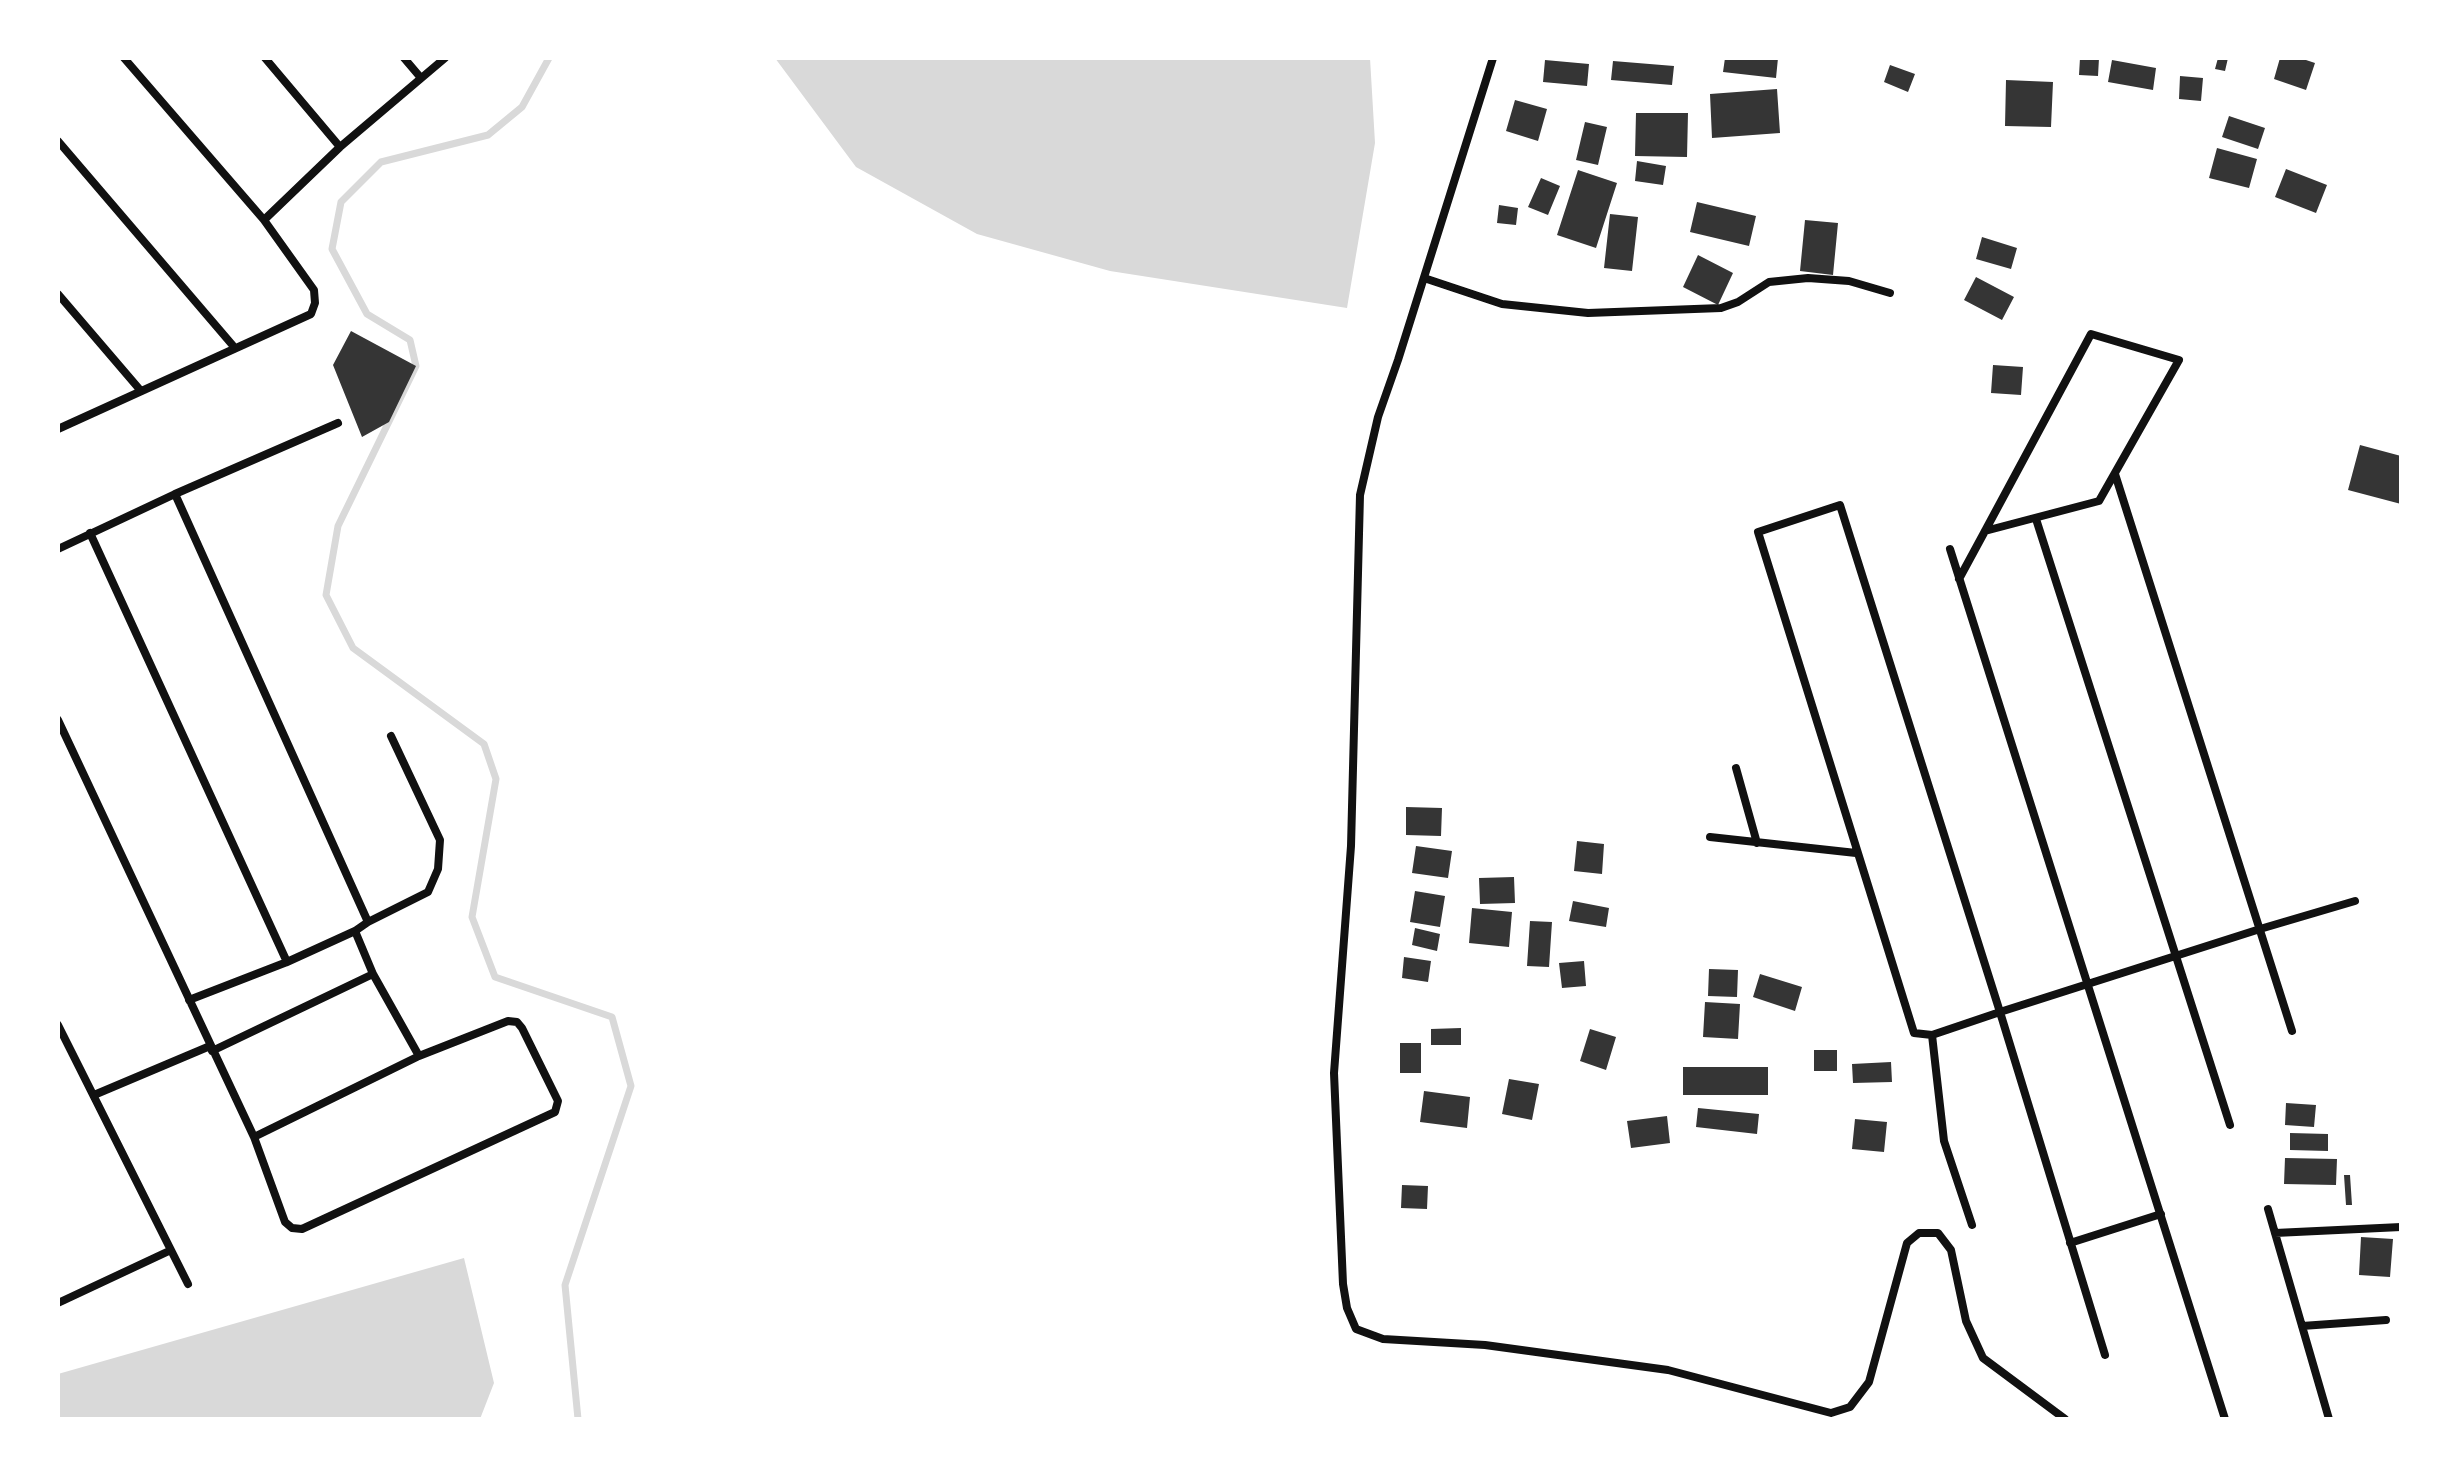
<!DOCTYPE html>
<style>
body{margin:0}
#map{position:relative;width:2459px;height:1477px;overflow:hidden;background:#fff;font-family:"Titillium Web",sans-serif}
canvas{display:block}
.frame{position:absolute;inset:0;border:60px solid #fff;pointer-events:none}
</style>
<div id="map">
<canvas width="2459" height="1477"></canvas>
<div class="frame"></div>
</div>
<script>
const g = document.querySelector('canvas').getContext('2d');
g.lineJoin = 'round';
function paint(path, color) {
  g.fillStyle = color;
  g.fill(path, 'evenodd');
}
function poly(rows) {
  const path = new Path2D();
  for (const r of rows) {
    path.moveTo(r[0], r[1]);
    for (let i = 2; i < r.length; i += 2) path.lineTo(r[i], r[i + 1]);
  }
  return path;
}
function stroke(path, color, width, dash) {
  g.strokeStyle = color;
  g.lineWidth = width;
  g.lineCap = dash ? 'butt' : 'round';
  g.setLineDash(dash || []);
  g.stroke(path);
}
paint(poly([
 [775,58,1370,58,1375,143,1347,308,1110,271,977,234,856,167],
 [464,1258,494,1383,480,1419,58,1419,58,1374]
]), '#d9d9d9');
stroke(poly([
 [549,58,522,107,488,135,381,162,341,202,332,249,367,314,410,340,416,366,338,526,326,595,353,648,484,744,496,779,472,917,495,977,612,1017,631,1086,565,1285,578,1419]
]), '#d9d9d9', 7);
paint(poly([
 [1725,58,1778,58,1776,78,1723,72],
 [2080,58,2099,58,2098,76,2079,75],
 [2218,58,2228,58,2225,71,2215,69],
 [2280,58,2300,58,2315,63,2306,90,2274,79],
 [1545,60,1589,64,1587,86,1543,82],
 [2112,60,2156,68,2153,90,2108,82],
 [1613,61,1674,66,1672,85,1611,80],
 [1890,65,1915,74,1908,92,1884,82],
 [2180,76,2203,78,2201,101,2179,99],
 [2006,80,2053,82,2051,127,2005,126],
 [1777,89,1780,133,1712,138,1710,94],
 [1515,100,1547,109,1538,141,1506,131],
 [1636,113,1688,113,1687,157,1635,156],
 [2229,116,2265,128,2258,149,2222,137],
 [1585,122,1607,127,1598,165,1576,160],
 [2217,148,2257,159,2249,188,2209,178],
 [1637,161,1666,166,1663,185,1635,181],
 [2286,169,2327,185,2316,213,2275,197],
 [1578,170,1617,183,1596,248,1557,235],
 [1541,178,1560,186,1548,215,1528,207],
 [1697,202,1756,216,1749,246,1690,232],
 [1499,205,1518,208,1516,225,1497,223],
 [1610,214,1638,217,1632,271,1604,268],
 [1805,220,1838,223,1833,275,1800,271],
 [1982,237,2017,248,2011,269,1976,259],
 [1698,255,1733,273,1718,305,1683,287],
 [1976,277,2014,297,2002,320,1964,300],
 [351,331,416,366,389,422,362,437,333,365],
 [1993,365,2023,367,2021,395,1991,393],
 [2360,445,2401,456,2401,504,2348,490],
 [1406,807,1442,808,1441,836,1406,835],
 [1577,841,1604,844,1602,874,1574,871],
 [1416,846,1452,851,1448,878,1412,873],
 [1514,877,1515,903,1480,904,1479,878],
 [1415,891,1445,896,1440,927,1410,922],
 [1573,901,1609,908,1606,927,1569,921],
 [1472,908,1512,912,1509,947,1469,943],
 [1530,921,1552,922,1549,967,1527,966],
 [1415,928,1440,934,1437,951,1412,945],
 [1404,957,1431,961,1428,982,1402,978],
 [1584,961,1586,986,1562,988,1559,963],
 [1709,969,1738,970,1737,997,1708,996],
 [1760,974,1802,987,1795,1011,1753,997],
 [1705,1002,1740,1004,1738,1039,1703,1037],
 [1461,1028,1461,1045,1431,1045,1431,1029],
 [1590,1029,1616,1037,1606,1070,1580,1061],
 [1400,1043,1421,1043,1421,1073,1400,1073],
 [1814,1050,1837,1050,1837,1071,1814,1071],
 [1891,1062,1892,1082,1853,1083,1852,1064],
 [1683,1067,1768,1067,1768,1095,1683,1095],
 [1509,1079,1539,1084,1532,1120,1502,1114],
 [1424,1091,1470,1097,1467,1128,1420,1122],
 [2286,1103,2316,1105,2314,1127,2285,1125],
 [1698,1108,1759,1114,1757,1134,1696,1127],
 [1667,1116,1670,1143,1631,1148,1627,1121],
 [1855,1119,1887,1122,1884,1152,1852,1149],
 [2290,1133,2328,1134,2328,1151,2290,1150],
 [2285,1158,2337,1159,2336,1185,2284,1184],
 [2344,1175,2350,1175,2352,1205,2346,1205],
 [1402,1185,1428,1186,1427,1209,1401,1208],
 [2361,1237,2393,1239,2390,1277,2359,1275]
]), '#353535');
stroke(poly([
 [265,58,340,147],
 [404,58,421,78],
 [1493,58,1398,360,1378,417,1360,495,1351,846,1334,1073,1343,1284,1347,1308,1356,1329,1383,1339,1485,1345,1668,1370,1831,1413,1850,1407,1869,1382,1907,1243,1919,1233,1938,1233,1951,1250,1966,1321,1983,1358,2065,1419],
 [58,141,235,348],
 [264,220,340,147,445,58],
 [1424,278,1502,304,1588,313,1721,308,1738,302,1769,282,1808,278,1849,281,1890,293],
 [58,294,141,391],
 [58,429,311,314,315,303,314,290,264,220,124,58],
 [2115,474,2292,1031],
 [175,494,368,922],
 [2036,519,2230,1125],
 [90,533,287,962],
 [58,549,175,494,338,423],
 [1950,549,2225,1419],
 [1959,579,1985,531,2091,334,2179,360,2099,501,1985,531],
 [58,720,254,1137,285,1222,292,1228,302,1229,555,1112,558,1101,522,1028,517,1022,508,1021,419,1056,254,1137],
 [1736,768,1757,843],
 [1710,837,1856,853],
 [355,931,373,974],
 [189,1000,287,962,355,931,368,922,428,892,438,869,440,840,391,736],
 [58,1025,188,1284],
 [1932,1035,1944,1141,1972,1225],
 [212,1051,373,974,419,1056],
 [94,1095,210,1046],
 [2268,1209,2329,1419],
 [2275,1233,2401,1227],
 [2070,1243,2161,1214],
 [58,1303,169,1251],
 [2302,1326,2386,1320],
 [2105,1355,2000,1012,1840,505,1758,532,1914,1033,1932,1035,2000,1012,2260,929,2355,901]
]), '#111', 8);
</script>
